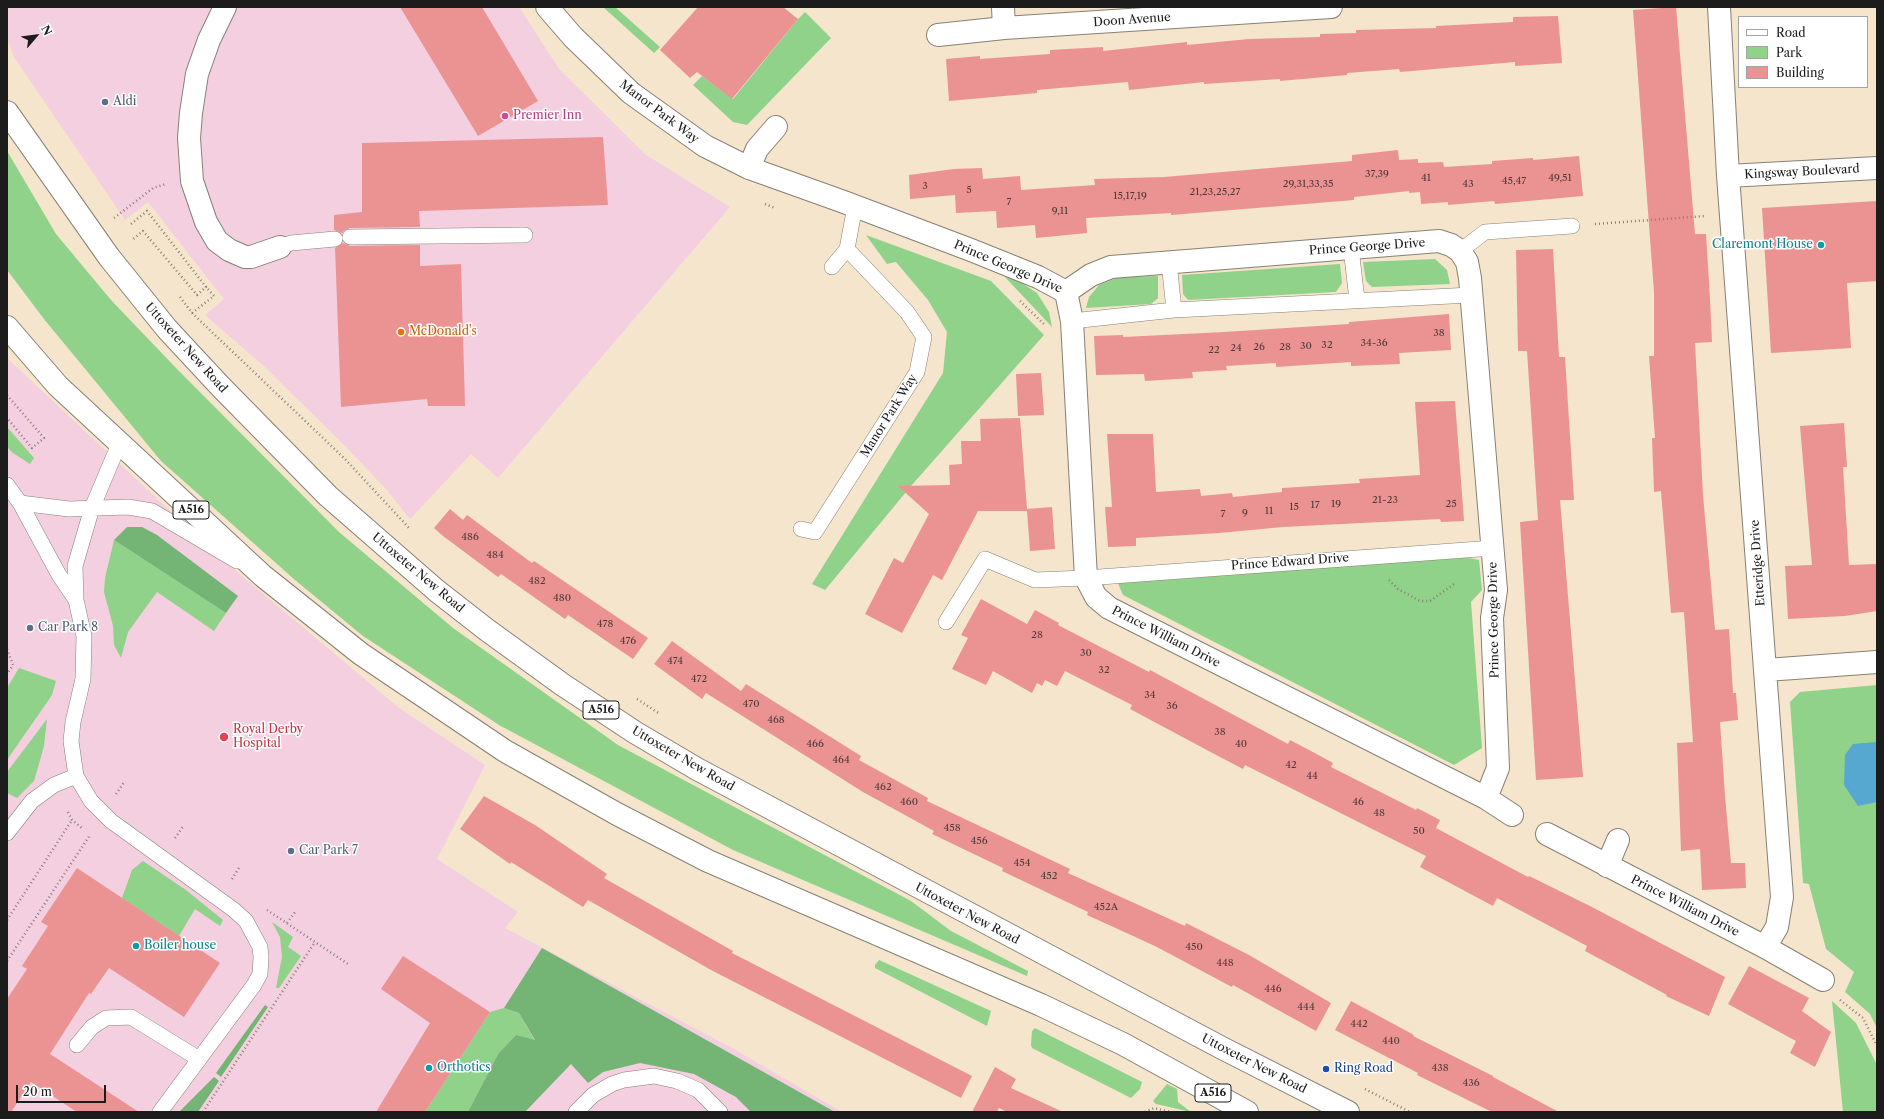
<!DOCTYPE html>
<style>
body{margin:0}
#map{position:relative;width:1884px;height:1119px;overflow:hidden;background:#f4e5cc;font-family:"Libre Caslon Text",serif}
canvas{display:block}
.frame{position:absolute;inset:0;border:8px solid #1c1c1c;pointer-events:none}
.legend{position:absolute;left:1738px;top:16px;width:130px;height:72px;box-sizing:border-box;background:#fff;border:1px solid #a4a4a4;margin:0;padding:5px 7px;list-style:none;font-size:12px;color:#1c1c1c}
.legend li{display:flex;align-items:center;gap:8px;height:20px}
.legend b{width:20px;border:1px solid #a4a4a4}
.north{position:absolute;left:16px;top:16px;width:40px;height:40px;-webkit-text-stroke:3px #fff;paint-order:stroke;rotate:62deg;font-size:11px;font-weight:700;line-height:16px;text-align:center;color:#1c1c1c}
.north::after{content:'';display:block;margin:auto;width:14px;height:18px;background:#1c1c1c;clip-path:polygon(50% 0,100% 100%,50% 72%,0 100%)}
.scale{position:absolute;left:16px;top:1085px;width:90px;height:18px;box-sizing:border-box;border:2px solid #1c1c1c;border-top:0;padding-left:5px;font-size:12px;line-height:14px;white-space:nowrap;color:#1c1c1c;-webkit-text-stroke:3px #fff;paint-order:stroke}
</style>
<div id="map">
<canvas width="1884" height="1119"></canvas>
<div class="frame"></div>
<ul class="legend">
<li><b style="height:5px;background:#fff"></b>Road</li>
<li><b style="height:11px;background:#90d289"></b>Park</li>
<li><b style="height:11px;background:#eb9392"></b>Building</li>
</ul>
<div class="north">N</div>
<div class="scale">20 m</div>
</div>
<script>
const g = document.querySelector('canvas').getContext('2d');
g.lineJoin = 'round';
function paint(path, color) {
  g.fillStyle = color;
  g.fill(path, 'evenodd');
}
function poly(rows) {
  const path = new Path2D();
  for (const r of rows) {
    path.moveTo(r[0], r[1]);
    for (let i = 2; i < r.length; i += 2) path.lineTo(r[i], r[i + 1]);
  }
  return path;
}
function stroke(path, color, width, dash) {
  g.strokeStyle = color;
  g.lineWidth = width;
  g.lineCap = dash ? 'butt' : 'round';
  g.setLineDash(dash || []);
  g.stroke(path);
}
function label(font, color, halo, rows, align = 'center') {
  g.font = font + ' "Libre Caslon Text",serif';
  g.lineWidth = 3;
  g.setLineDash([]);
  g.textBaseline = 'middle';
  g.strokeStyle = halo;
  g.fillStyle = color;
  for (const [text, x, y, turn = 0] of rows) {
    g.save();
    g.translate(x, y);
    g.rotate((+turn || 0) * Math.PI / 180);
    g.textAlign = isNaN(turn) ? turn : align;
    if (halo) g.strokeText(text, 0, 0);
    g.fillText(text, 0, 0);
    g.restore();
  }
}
paint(poly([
 [7,7,519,7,559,69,646,155,730,207,498,478,471,454,410,519,387,490,346,447,265,367,205,315,224,299,148,202,125,220,14,57,7,38],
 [7,358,216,554,399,708,485,765,437,859,518,912,505,928,732,1048,842,1112,7,1112]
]), '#f3cfe0');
paint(poly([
 [603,7,615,7,660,47,654,53],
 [805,12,831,38,747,125,733,122,693,85,702,76,733,99,798,19],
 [7,151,56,234,111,300,176,368,339,532,453,628,618,745,911,901,951,931,1028,971,1027,976,733,850,499,725,363,636,295,580,161,461,44,319,7,270],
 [866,235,991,281,1044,335,911,486,825,590,812,584,943,373,947,332,928,300,896,262,887,264],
 [1435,259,1447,270,1450,284,1372,287,1366,281,1363,262],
 [1340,264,1342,283,1336,292,1188,300,1183,294,1182,275],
 [1004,276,1020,282,1037,293,1049,312,1052,327],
 [1158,276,1158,298,1151,304,1086,308,1089,297,1099,285,1119,277],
 [7,427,34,458,30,464,13,453,7,447],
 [114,540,226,613,214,631,157,592,128,632,121,658,114,645,113,626,104,592,105,578],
 [1464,557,1479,560,1482,590,1471,602,1482,748,1454,765,1123,595,1117,581],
 [19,668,56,681,52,695,7,760,7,688],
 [1877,685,1877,1028,1870,1014,1845,992,1854,972,1826,949,1809,884,1803,883,1790,702,1800,692],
 [47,719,44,746,34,781,17,798,7,793,7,772],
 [143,861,186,890,223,920,220,926,195,909,179,936,122,898,132,870],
 [272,922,293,937,288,947,301,956,279,988,276,988,282,957,280,937],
 [879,960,991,1011,987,1026,875,968,875,965],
 [1832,1001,1856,1023,1877,1065,1877,1112,1843,1112],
 [504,1008,519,1013,535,1041,516,1035,498,1054,468,1112,425,1112,490,1012],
 [1035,1028,1142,1082,1140,1089,1131,1098,1032,1048,1031,1045,1032,1031],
 [1167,1084,1177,1089,1178,1102,1191,1112,1156,1104,1153,1101]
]), '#90d289');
paint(poly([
 [127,527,142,527,157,535,238,596,226,613,114,540],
 [542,948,835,1112,751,1112,736,1097,694,1074,640,1063,603,1072,588,1083,571,1064,525,1112,468,1112,498,1054,516,1035,535,1040,519,1013,504,1008],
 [265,1005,268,1007,221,1077,216,1073],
 [214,1077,219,1081,198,1112,179,1112]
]), '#74b475');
paint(poly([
 [1877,742,1877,802,1858,806,1844,785,1845,755,1853,744]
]), '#56a8d1');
paint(poly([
 [400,7,482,7,538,101,478,136],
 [698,7,783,7,798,19,732,99,697,72,690,78,660,50],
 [1676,7,1695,234,1706,234,1710,299,1712,342,1695,343,1703,495,1715,630,1729,629,1733,693,1736,693,1738,720,1720,722,1725,796,1731,863,1745,863,1746,888,1702,890,1700,849,1681,851,1677,743,1693,742,1684,612,1671,613,1661,491,1654,492,1652,438,1655,438,1649,356,1654,356,1654,292,1633,10],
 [1558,16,1562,63,1515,66,1515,62,1400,72,1399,69,1347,73,1347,75,1280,81,1280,79,1204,84,1204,82,1129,90,1128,82,1037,90,1037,93,949,101,946,59,980,56,980,59,1050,54,1050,50,1103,47,1103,51,1187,42,1187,45,1249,39,1320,37,1320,34,1356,33,1356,30,1436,28,1436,26,1513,22,1513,17],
 [603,137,608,205,419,211,420,227,350,228,345,230,342,233,334,230,334,215,362,212,362,143],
 [1398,150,1399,160,1418,159,1418,163,1443,162,1444,167,1492,164,1492,161,1533,158,1533,160,1579,156,1583,196,1495,204,1494,201,1448,205,1448,202,1421,204,1420,192,1409,193,1409,191,1354,197,1354,200,1171,215,1171,213,1086,218,1087,233,1036,238,1035,225,997,228,996,211,956,213,955,195,910,199,909,175,954,169,982,168,983,179,1020,176,1021,190,1095,185,1094,179,1164,177,1352,161,1352,155],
 [1877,201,1877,281,1847,283,1851,348,1771,353,1762,208],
 [343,243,350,246,420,245,420,266,461,264,465,406,428,406,427,399,341,407,335,248],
 [1553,249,1559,357,1565,357,1574,500,1560,500,1583,777,1536,780,1520,522,1538,520,1527,351,1518,351,1516,250],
 [1449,314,1451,350,1399,353,1400,364,1351,366,1351,362,1276,367,1276,363,1226,366,1227,370,1192,372,1193,378,1145,381,1144,374,1096,375,1094,336,1123,335,1123,337,1224,332,1349,324,1349,322],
 [1041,373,1044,415,1018,416,1016,374],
 [1455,401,1464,521,1441,522,1440,519,1283,527,1219,533,1136,538,1136,546,1108,547,1105,507,1112,507,1107,434,1153,434,1156,492,1200,489,1201,496,1232,493,1233,497,1282,492,1282,488,1360,483,1359,479,1420,475,1415,402],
 [1020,418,1027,509,1052,507,1055,549,1030,551,1027,511,978,511,942,580,933,575,902,633,865,614,894,558,903,563,929,514,898,486,950,485,949,465,962,464,961,441,981,441,980,419],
 [1844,423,1847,467,1843,467,1849,565,1877,564,1877,611,1845,616,1788,619,1785,566,1812,565,1800,426],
 [450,509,463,520,467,515,532,563,534,561,648,638,633,659,568,615,565,619,501,574,498,577,443,536,434,528],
 [981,599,1027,624,1035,610,1059,623,1058,625,1149,672,1150,670,1288,744,1290,740,1311,751,1333,763,1331,767,1416,810,1417,808,1440,820,1436,828,1528,877,1529,876,1590,906,1725,977,1709,1016,1666,996,1667,995,1585,951,1587,946,1497,898,1493,906,1420,867,1426,856,1245,765,1243,769,1220,757,1130,709,1132,705,1065,671,1057,686,1045,680,1042,686,1037,683,1032,693,993,671,986,685,952,669,968,638,961,635],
 [672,641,741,691,746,684,861,756,859,760,928,798,927,801,1070,869,1068,873,1185,926,1186,923,1249,955,1331,1003,1316,1031,1233,985,1232,987,1155,946,1087,915,1088,912,1002,871,1003,868,932,834,934,831,863,792,706,693,702,699,654,664],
 [484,796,535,825,607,874,604,878,733,951,732,953,972,1076,961,1098,711,970,588,900,583,907,511,862,510,864,460,829],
 [77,868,220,963,184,1017,109,968,91,994,89,993,50,1054,139,1112,77,1112,31,1082,11,1112,7,1112,7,999,27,969,22,966,48,926,41,922],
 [403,956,490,1012,425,1112,376,1112,430,1023,381,989],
 [1749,966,1809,998,1802,1011,1831,1032,1815,1067,1790,1053,1796,1041,1728,1004],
 [1351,1001,1414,1035,1413,1036,1493,1076,1493,1077,1559,1112,1492,1112,1417,1075,1418,1073,1335,1030],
 [995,1067,1016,1079,1011,1088,1063,1112,1007,1112,999,1108,997,1112,972,1112]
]), '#eb9392');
const service = poly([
 [350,237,525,235],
 [280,247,291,243,335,239],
 [1351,248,1357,300],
 [1460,251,1485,232,1572,226],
 [1169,262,1174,310],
 [832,267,847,249],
 [1072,321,1174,310,1471,295],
 [119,444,92,508,75,566,76,600,84,636,83,679,73,722,71,741,76,776,91,801,111,821,234,910,246,921,260,947,261,957,260,974,254,985,160,1112],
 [7,485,20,503,59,575,76,600],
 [20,503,69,509,128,507,152,511,237,561],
 [801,529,815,532,917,372,924,337,907,312,847,249,855,206],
 [946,622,985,559,1035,580,1086,578,1493,548],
 [7,833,32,801,54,785,76,776],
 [77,1045,92,1027,106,1018,131,1017,199,1059],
 [576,1112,593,1095,612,1084,624,1080,654,1076,677,1081,698,1090,720,1112]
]);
const minor = poly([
 [225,7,209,40,197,74,191,113,189,138,192,181,206,222,217,241,229,250,245,257,251,257,280,247],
 [547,7,573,37,631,93,705,146,749,168,844,202,971,250,1038,277,1066,292],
 [1003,7,1004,28],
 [1719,7,1728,176,1782,897,1777,927,1765,947],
 [938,35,1004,28,1331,7],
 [749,168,757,149,776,127],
 [1728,176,1877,168],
 [1066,292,1091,275,1111,267,1439,241,1451,245,1460,251,1467,262,1470,278,1496,590,1492,618,1498,768,1486,798],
 [1066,292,1072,321,1086,578,1096,597,1109,608,1486,798,1512,815],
 [1766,670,1877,662],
 [1547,834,1765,947,1823,980],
 [1607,866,1618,840]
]);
const trunk = poly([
 [7,112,109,257,167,329,220,386,328,496,437,591,487,630,563,685,636,733,697,769,1222,1048,1348,1112],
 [7,327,58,386,263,576,361,654,505,751,617,814,708,861,1041,1005,1123,1044,1247,1112]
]);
stroke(service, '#888074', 16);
stroke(minor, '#888074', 24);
stroke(trunk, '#888074', 24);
stroke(poly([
 [765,204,775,208],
 [114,218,153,188,166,184],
 [131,224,147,211,206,287,197,295,143,231,132,240],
 [1595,224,1705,216],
 [180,297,192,313,345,459,410,529],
 [1020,301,1045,325],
 [192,313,214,296,206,287],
 [7,395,44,438,32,448,7,418],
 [1389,580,1398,589,1420,601,1430,601,1454,584],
 [7,649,13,665,7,674],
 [637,699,660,714],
 [116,794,125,781],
 [68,812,72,820,83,829],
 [175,838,184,825],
 [232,879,239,868],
 [267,910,348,964],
 [7,920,72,820],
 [287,923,296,911],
 [7,961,90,835],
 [1840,1000,1863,1018,1877,1046],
 [1365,1089,1410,1112],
 [203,1112,315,942],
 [1145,1112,1154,1108,1171,1112]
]), '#888074', 2.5, [1, 3]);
stroke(service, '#fff', 15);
stroke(minor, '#fff', 22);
stroke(trunk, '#fff', 22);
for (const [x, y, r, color] of [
 [105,102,4,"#5c6f8a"],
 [505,116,4,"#d1479c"],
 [1821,245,4,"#0f9aa8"],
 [401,332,4,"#e8710a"],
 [30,628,4,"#5c6f8a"],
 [224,737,5,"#e0444e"],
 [291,851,4,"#5c6f8a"],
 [136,946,4,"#0f9aa8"],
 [429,1068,4,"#0f9aa8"],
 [1326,1069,4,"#1a4fb4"]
]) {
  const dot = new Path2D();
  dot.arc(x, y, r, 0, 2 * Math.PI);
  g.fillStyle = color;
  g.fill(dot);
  stroke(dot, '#fff', 1.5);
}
label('10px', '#503a3a', null, [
 ["37,39",1377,174],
 ["41",1426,178],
 ["49,51",1560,178],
 ["45,47",1514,181],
 ["29,31,33,35",1308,184],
 ["43",1468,184],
 ["3",925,186],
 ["5",969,190],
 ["21,23,25,27",1215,192],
 ["15,17,19",1130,196],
 ["7",1009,202],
 ["9,11",1060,211],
 ["38",1439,333],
 ["34-36",1374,343],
 ["32",1327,345],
 ["30",1306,346],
 ["26",1259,347],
 ["28",1285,347],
 ["24",1236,348],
 ["22",1214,350],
 ["21-23",1385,500],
 ["19",1336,504],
 ["25",1451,504],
 ["17",1315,505],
 ["15",1294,507],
 ["11",1269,511],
 ["9",1245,513],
 ["7",1223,514],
 ["486",470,537],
 ["484",495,555],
 ["482",537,581],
 ["480",562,598],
 ["478",605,624],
 ["28",1037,635],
 ["476",628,641],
 ["30",1086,653],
 ["474",675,661],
 ["32",1104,670],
 ["472",699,679],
 ["34",1150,695],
 ["470",751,704],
 ["36",1172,706],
 ["468",776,720],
 ["38",1220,732],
 ["466",815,744],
 ["40",1241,744],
 ["464",841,760],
 ["42",1291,765],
 ["44",1312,776],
 ["462",883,787],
 ["460",909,802],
 ["46",1358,802],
 ["48",1379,813],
 ["458",952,828],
 ["50",1419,831],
 ["456",979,841],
 ["454",1022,863],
 ["452",1049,876],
 ["452A",1106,907],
 ["450",1194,947],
 ["448",1225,963],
 ["446",1273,989],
 ["444",1306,1007],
 ["442",1359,1024],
 ["440",1391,1041],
 ["438",1440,1068],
 ["436",1471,1083]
]);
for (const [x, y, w] of [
 [191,510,36],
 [601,710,36],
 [1213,1093,36]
]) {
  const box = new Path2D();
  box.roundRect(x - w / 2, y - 9, w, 18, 3);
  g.fillStyle = '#fff';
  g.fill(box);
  stroke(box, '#1c1c1c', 1);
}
label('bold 11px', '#1c1c1c', null, [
 ["A516",191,510],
 ["A516",601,710],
 ["A516",1213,1093]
]);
label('12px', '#1c1c1c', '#fff', [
 ["Doon Avenue",1132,20,-4],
 ["Manor Park Way",659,112,37],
 ["Kingsway Boulevard",1802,172,-3],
 ["Prince George Drive",1367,247,-4],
 ["Prince George Drive",1008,267,23],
 ["Uttoxeter New Road",186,348,48],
 ["Manor Park Way",889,416,-58],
 ["Prince Edward Drive",1290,562,-4],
 ["Etteridge Drive",1758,563,-94],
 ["Uttoxeter New Road",418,573,40],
 ["Prince George Drive",1494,620,-91],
 ["Prince William Drive",1166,637,27],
 ["Uttoxeter New Road",683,759,30],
 ["Prince William Drive",1685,906,27],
 ["Uttoxeter New Road",967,914,28],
 ["Uttoxeter New Road",1254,1064,27]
]);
label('12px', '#4e5e75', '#fff', [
 ["Aldi",113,102],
 ["Car Park 8",38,628],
 ["Car Park 7",299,851]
], 'left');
label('12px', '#b23c85', '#fff', [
 ["Premier Inn",513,116]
], 'left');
label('12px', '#0d838f', '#fff', [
 ["Claremont House",1813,245,"right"],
 ["Boiler house",144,946],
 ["Orthotics",437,1068]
], 'left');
label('12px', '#c56008', '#fff', [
 ["McDonald's",409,332]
], 'left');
label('12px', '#be3a42', '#fff', [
 ["Royal Derby",233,730],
 ["Hospital",233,744]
], 'left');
label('12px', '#164399', '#fff', [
 ["Ring Road",1334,1069]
], 'left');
</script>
